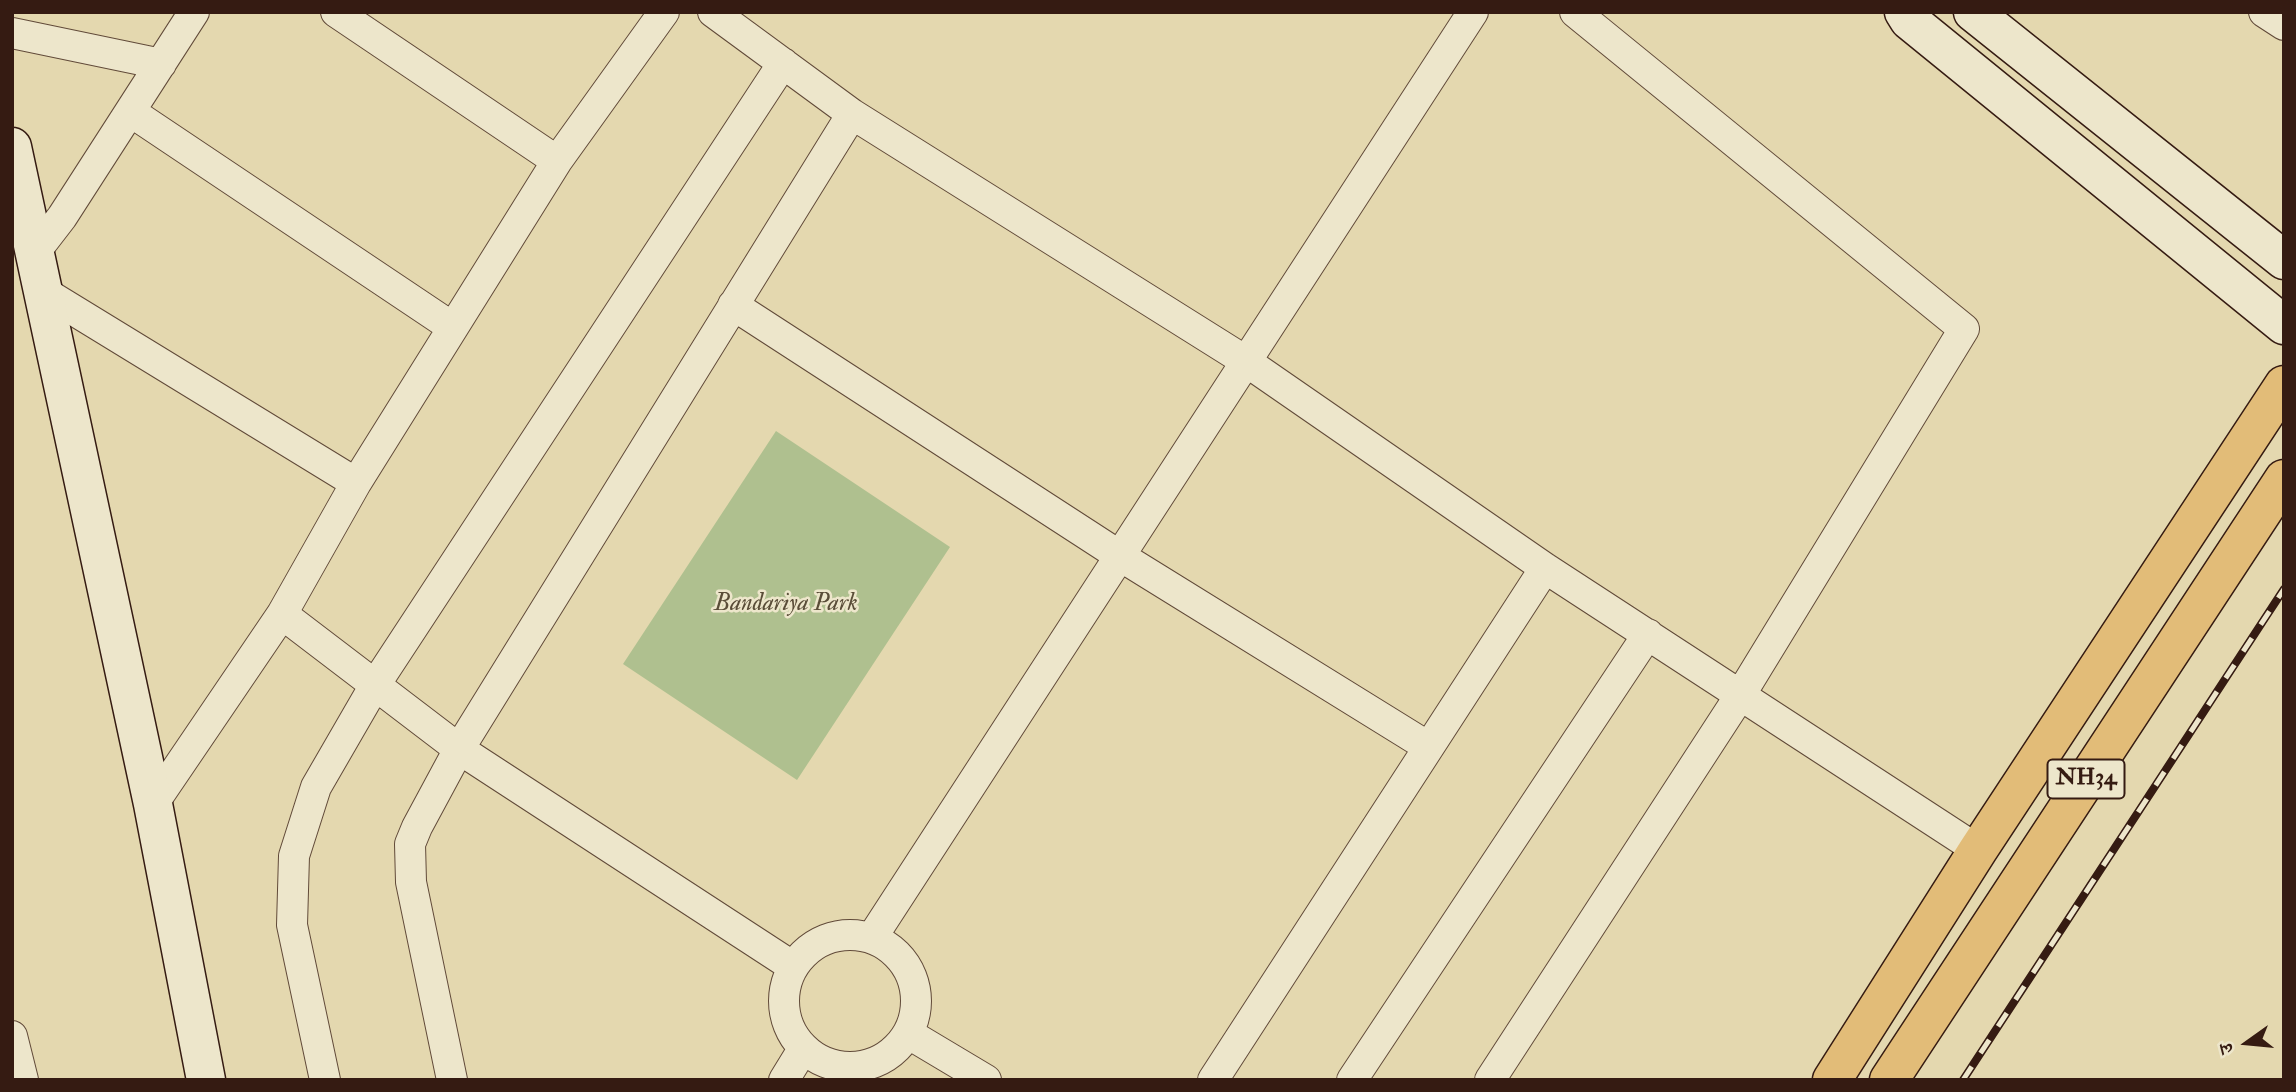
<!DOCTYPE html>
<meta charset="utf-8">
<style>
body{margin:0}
#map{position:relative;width:2296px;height:1092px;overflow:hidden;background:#e4d8af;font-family:"IM FELL Double Pica","Noto Serif Devanagari",serif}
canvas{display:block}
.frame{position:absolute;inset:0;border:14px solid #351b12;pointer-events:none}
.north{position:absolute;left:2212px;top:1008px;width:70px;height:70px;-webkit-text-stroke:5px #ede6cb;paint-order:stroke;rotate:255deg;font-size:19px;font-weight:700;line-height:28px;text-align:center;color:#351b12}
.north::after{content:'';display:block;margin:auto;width:24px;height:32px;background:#351b12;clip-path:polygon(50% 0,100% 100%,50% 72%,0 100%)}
</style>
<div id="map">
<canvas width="2296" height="1092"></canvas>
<div class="frame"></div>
<div class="north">उ</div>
</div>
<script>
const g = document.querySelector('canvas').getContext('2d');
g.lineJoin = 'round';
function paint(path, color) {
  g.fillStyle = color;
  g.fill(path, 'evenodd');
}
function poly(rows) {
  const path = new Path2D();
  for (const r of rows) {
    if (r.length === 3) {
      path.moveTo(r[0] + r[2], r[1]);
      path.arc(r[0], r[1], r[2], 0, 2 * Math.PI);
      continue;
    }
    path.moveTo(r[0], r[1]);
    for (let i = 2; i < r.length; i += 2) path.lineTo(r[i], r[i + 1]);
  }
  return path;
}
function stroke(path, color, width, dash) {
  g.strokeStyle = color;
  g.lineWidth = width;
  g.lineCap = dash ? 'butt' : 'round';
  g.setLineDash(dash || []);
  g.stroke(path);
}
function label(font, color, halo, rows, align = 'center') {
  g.font = font + ' "IM FELL Double Pica",serif';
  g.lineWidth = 5;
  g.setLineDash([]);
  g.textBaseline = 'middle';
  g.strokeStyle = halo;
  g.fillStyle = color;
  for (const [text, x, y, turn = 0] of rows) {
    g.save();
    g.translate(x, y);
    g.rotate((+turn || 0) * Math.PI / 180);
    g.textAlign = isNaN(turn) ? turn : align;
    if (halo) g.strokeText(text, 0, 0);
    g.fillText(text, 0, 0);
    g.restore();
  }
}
paint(poly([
 [776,431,950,547,797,780,623,664]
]), '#afc08f');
const street = poly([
 [336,12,557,161],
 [713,12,852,114,1244,360,1545,568,1978,850],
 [2264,12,2284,25],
 [12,33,161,64],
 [131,112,452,327],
 [35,252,62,217,194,12],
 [44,292,356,483],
 [733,305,1120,556,1427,746],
 [282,614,459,749,792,966],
 [153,804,282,614,356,483,557,161,664,12],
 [850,1001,66],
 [873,936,1473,12],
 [909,1034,986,1080],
 [12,1036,23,1080],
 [325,1080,292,925,294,856,316,787,375,685,783,63],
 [452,1080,411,882,410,844,417,827,459,749,852,114],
 [784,1080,803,1049],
 [1213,1080,1545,568],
 [1352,1080,1648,634],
 [1490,1080,1741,694,1964,329,1575,12]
]);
const secondary = poly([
 [1904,12,1909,20,2284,325],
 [1973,12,2284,260],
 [12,147,153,804,206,1080]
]);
const highway = poly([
 [1832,1080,1978,850,2284,385],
 [1889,1080,2284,479]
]);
stroke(street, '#614a39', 32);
stroke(secondary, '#351b12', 41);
stroke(highway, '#351b12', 41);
stroke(street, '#ede6cb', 30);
stroke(secondary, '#ede6cb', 38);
stroke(highway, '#e2bc78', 38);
const rail = poly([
 [1963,1080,2284,589]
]);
stroke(rail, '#351b12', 8);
stroke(rail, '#ede6cb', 5, [16]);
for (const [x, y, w] of [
 [2086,779,77]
]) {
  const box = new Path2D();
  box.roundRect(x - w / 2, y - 19.5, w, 39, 5);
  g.fillStyle = '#ede6cb';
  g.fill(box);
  stroke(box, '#351b12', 2);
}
label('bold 23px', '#351b12', null, [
 ["NH34",2086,779]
]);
label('italic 24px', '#5a4d38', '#ede6cb', [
 ["Bandariya Park",786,605]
]);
</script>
